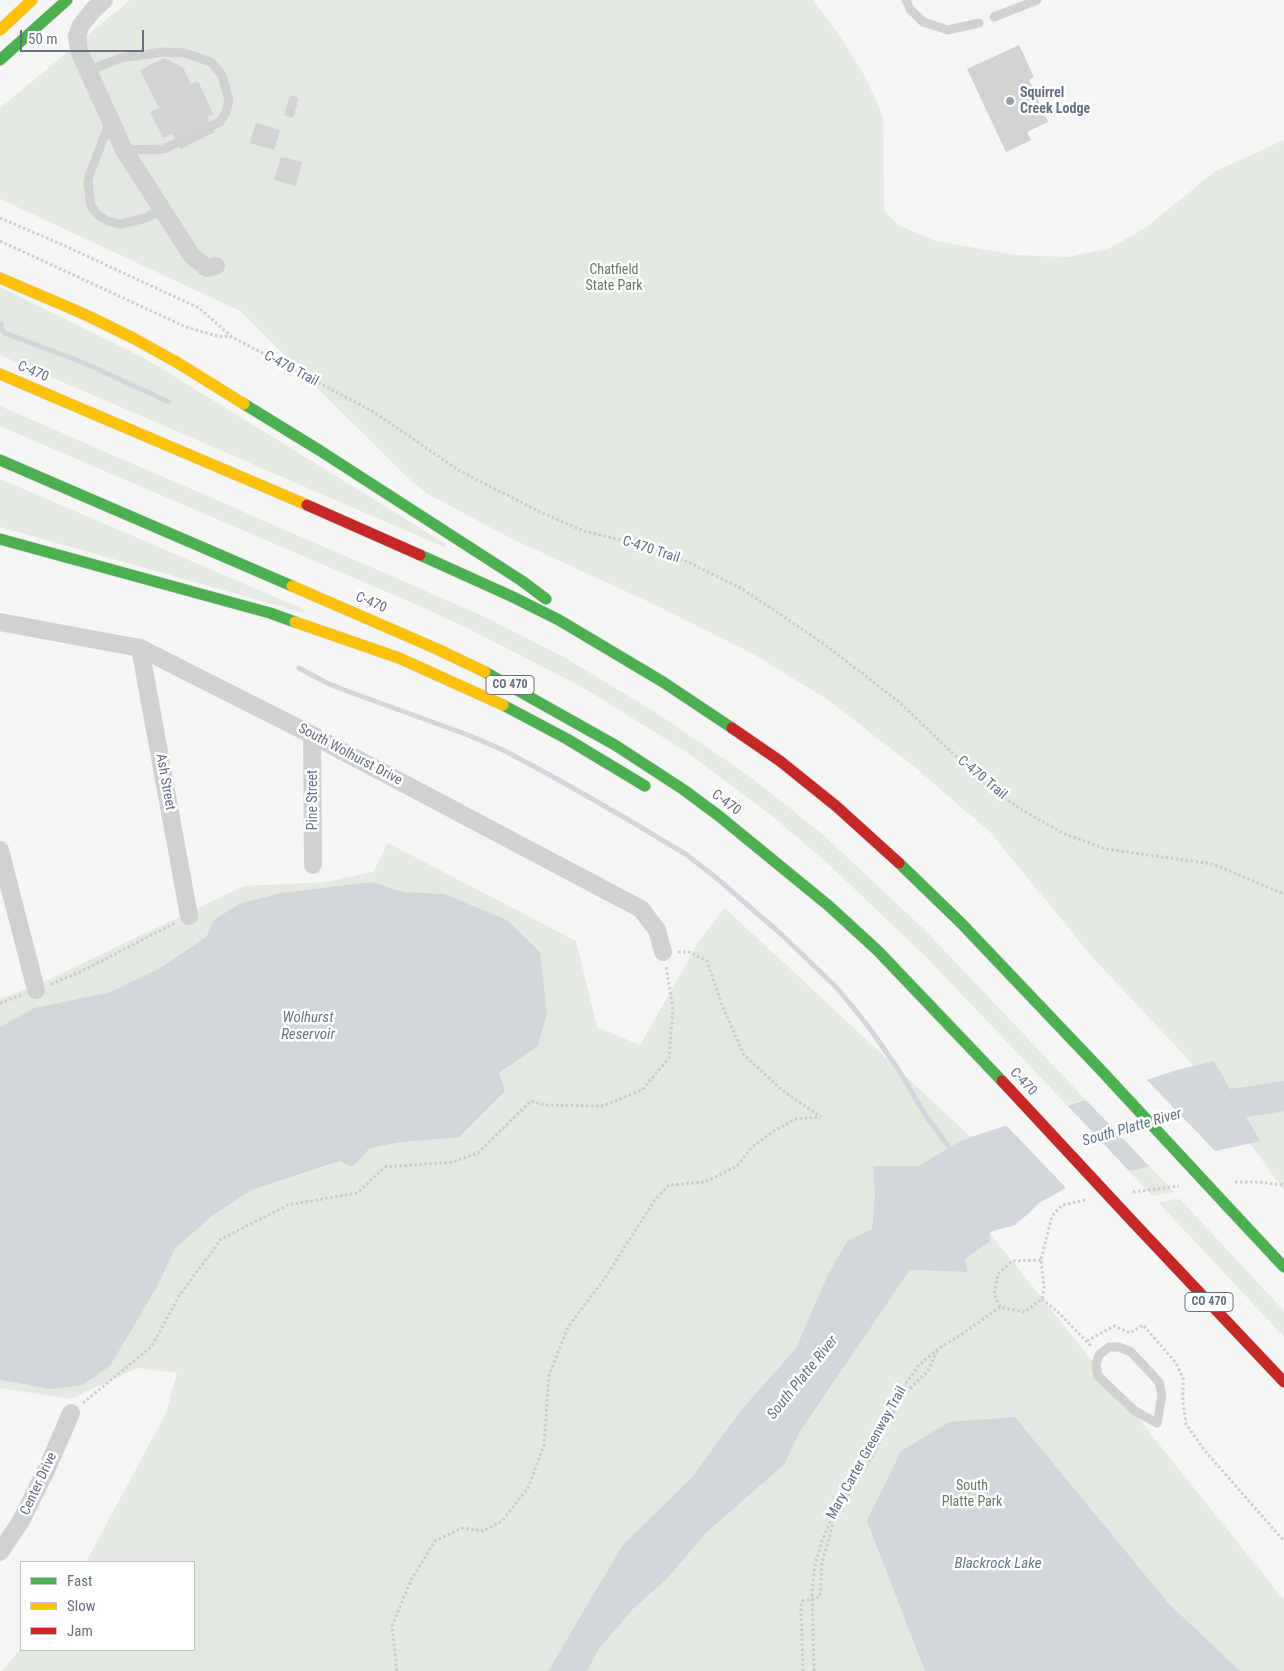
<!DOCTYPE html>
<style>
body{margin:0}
#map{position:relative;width:1284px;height:1671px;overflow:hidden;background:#f5f6f4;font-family:"Roboto Condensed",sans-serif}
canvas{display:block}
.legend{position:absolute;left:20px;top:1561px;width:175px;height:90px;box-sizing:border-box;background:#fff;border:1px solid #c1c6ce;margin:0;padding:6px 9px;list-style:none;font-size:15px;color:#657085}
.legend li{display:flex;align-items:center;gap:10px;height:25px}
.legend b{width:25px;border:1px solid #c1c6ce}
.scale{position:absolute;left:20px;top:30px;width:124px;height:22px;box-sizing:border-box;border:2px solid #657085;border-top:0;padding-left:6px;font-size:15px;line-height:18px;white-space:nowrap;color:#657085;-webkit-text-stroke:4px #fff;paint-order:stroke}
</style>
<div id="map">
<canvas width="1284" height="1671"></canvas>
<ul class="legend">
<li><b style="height:6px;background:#4caf50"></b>Fast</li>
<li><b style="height:6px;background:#ffc107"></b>Slow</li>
<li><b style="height:6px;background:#c62828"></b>Jam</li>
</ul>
<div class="scale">50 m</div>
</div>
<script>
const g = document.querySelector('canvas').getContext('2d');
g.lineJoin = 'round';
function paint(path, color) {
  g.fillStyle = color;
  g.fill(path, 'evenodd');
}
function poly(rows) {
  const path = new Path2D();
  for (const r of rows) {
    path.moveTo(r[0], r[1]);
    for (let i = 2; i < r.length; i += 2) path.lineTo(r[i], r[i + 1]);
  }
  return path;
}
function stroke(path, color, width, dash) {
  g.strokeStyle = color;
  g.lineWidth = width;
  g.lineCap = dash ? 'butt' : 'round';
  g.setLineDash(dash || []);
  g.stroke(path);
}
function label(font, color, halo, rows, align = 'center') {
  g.font = font + ' "Roboto Condensed",sans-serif';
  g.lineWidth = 5;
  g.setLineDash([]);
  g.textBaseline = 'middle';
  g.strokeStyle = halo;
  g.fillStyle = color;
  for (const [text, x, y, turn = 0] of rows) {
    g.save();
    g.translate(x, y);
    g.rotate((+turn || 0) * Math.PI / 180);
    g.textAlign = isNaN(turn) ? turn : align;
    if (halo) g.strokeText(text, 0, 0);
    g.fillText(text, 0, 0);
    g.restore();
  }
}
paint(poly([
 [130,0,813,0,838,33,866,78,883,117,884,211,900,226,936,241,1016,255,1069,257,1110,248,1145,228,1214,172,1284,140,1284,1190,1187,1058,1093,958,990,832,911,764,825,698,753,654,649,602,510,538,426,493,406,476,240,311,0,199,0,108],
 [0,287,148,360,446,544,444,547,0,355],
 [0,406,481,615,564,657,655,712,749,776,821,833,926,931,1085,1099,1067,1105,926,957,824,860,767,812,685,751,582,687,463,626,406,600,0,426],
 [0,479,305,610,304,613,0,527],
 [388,843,576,941,597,1027,640,1045,699,941,725,908,971,1137,958,1142,919,1166,873,1166,875,1193,872,1229,848,1240,828,1274,796,1348,741,1410,693,1476,622,1546,548,1671,2,1671,21,1648,21,1650,194,1650,194,1562,86,1562,166,1413,177,1373,137,1368,71,1399,0,1388,0,1380,50,1389,158,1285,175,1249,212,1216,252,1190,341,1161,352,1166,370,1148,402,1142,538,1046,444,894,404,892,372,882,214,920,206,937,160,968,112,992,34,1008,0,1027,0,999,37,985,244,886,325,882,373,872],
 [1149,1166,1174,1192,1152,1196,1129,1171],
 [1180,1199,1284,1311,1284,1337,1158,1202],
 [989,1232,1284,1600,1284,1671,587,1671,599,1649,634,1608,666,1580,708,1531,784,1465,801,1430,910,1270,968,1272,965,1259]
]), '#e4e9e2');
paint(poly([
 [372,882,404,892,444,894,507,920,540,952,547,1013,538,1046,499,1073,505,1091,459,1137,402,1142,370,1148,352,1167,340,1161,252,1190,212,1216,175,1249,158,1285,110,1366,82,1385,50,1389,0,1380,0,1027,34,1008,111,992,160,968,206,937,214,920,239,904,281,893],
 [1214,1061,1260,1141,1129,1171,1066,1188,1039,1203,1028,1214,1015,1225,990,1232,989,1242,965,1259,968,1272,910,1270,801,1430,784,1465,708,1531,666,1580,634,1608,599,1649,587,1671,548,1671,622,1546,693,1476,741,1410,796,1348,828,1274,848,1240,872,1229,875,1193,873,1166,919,1166,958,1142,971,1137,1177,1070],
 [1015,1417,1169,1604,1240,1671,925,1671,867,1521,901,1451,949,1422]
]), '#d2d7dc');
paint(poly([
 [1145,1078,1217,1153,1151,1168,1083,1097],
 [1065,1103,1131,1173,1068,1190,1005,1124]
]), '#f5f6f4');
stroke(poly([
 [1,324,1,328,5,333,84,363,169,402],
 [299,668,327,683,347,691,468,735,503,750,559,780,627,819,687,855,720,881,782,935,837,988,868,1026,898,1069,926,1116,952,1151]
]), '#d2d7dc', 5);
stroke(poly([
 [1198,1109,1284,1096]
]), '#d2d7dc', 30);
paint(poly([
 [1019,45,1034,77,1029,80,1048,122,1027,132,1031,140,1006,152,967,69],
 [164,58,183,67,191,84,198,81,213,114,207,117,215,132,181,149,172,134,163,138,150,112,159,108,140,70],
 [290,95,299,98,293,118,284,115],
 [256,123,280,130,274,150,250,143],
 [281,157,302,162,296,186,274,180]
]), '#d2d3d4');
const fast = poly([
 [0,60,67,0],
 [244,404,319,450,522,581,546,599],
 [0,460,292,586],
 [0,539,270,613,295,622],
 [420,555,513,597,559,620,663,682,732,728],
 [485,672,615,745,684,790,719,816,829,906,878,951,1002,1081],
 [503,705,567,739,645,786],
 [899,863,961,923,1098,1067],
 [1227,1206,1284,1267]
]);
const slow = poly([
 [0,30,32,0],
 [0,278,84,314,133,338,178,363,244,404],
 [0,374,307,505],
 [292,586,437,649,485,672],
 [295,622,399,658,503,705]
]);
const jam = poly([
 [307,505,420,555],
 [732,728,780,761,836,806,899,863],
 [1133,1222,1284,1382]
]);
stroke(fast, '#d2d3d3', 12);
stroke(slow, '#d2d3d3', 12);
stroke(jam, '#d2d3d3', 12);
stroke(poly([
 [0,218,63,245,199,308,232,337,372,411,460,471,542,513,584,531,632,543,686,561,744,590,824,644,898,701,984,783,1022,810,1065,834,1106,849,1213,864,1284,894],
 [0,241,186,327,217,336,231,337],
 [678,952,689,952,707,961,722,1005,744,1055,782,1090,821,1117],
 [51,984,80,972,175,923],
 [0,1003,22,995],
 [1235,1182,1258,1182,1284,1185],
 [1133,1192,1179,1186],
 [1042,1299,1057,1311,1092,1347],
 [1000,1307,994,1294,998,1274,1012,1261,1041,1260],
 [1087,1341,1114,1326,1130,1333,1143,1325,1176,1363,1183,1378,1183,1402,1186,1424,1205,1451,1284,1541],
 [83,1403,152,1346,179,1296,221,1239,288,1205,357,1193,385,1167,453,1162,478,1153,531,1101,544,1105,602,1106,642,1090,669,1058,673,1008,666,966],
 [397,1671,392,1626,411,1580,435,1541,462,1528,483,1531,502,1521,528,1488,544,1445,549,1375,568,1327,605,1278,654,1201,669,1185,705,1182,737,1166,752,1147,774,1131,795,1119,821,1117],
 [803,1671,801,1606,802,1601,820,1597,822,1563,834,1520,847,1497,877,1448,887,1422,905,1393,928,1371,938,1349],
 [814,1671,812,1592,815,1564,822,1541,839,1501,876,1434,888,1410,900,1391,919,1365,938,1349,962,1334,1000,1307,1025,1312,1042,1299,1044,1288,1041,1260,1052,1216,1062,1205,1085,1200]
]), '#cccdce', 3, [2.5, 2.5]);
stroke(poly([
 [906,0,910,9,923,22,948,30,979,23],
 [994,17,1037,0],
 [88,71,120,58,162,52,185,53,211,62,222,75,229,101,226,112,220,122,164,149,124,150],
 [110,121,89,176,88,183,91,206,98,215,108,221,120,224,146,218,162,209],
 [1109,1347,1119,1347,1131,1352,1159,1382,1162,1395,1157,1423,1135,1411,1098,1376,1096,1364,1099,1355,1109,1347]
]), '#d0d1d1', 9);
stroke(poly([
 [104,0,93,10,81,25,77,36,79,51,124,150,192,256,207,268,216,266],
 [0,622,140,648,312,735,641,909,657,930,663,952],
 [140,648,189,916],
 [312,735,313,865],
 [0,850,36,990],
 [0,1552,21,1521,49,1464,71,1413]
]), '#d0d1d1', 18);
stroke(fast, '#4caf50', 11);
stroke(slow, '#ffc107', 11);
stroke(jam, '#c62828', 11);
const fastBridge = poly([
 [1098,1067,1227,1206]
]);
const jamBridge = poly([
 [1002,1081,1133,1222]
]);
stroke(fastBridge, '#d2d3d3', 12, []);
stroke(jamBridge, '#d2d3d3', 12, []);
stroke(fastBridge, '#4caf50', 11);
stroke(jamBridge, '#c62828', 11);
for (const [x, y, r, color] of [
 [1010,101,5,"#979fac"]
]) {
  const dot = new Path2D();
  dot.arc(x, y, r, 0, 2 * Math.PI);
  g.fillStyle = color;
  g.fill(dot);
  stroke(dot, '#fff', 2);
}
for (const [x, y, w] of [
 [510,685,48],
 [1209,1302,48]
]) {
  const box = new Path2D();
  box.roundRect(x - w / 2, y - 9.5, w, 19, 4);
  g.fillStyle = '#fff';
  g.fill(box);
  stroke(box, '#657085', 1);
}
label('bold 12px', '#657085', null, [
 ["CO 470",510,685],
 ["CO 470",1209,1302]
]);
label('bold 14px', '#657085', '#fff', [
 ["Squirrel",1020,93],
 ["Creek Lodge",1020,109]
], 'left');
label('14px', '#647c64', '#fff', [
 ["Chatfield",614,270],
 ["State Park",614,286],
 ["South",972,1486],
 ["Platte Park",972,1502]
]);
label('14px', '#657085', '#fff', [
 ["C-470 Trail",291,369,28],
 ["C-470",33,372,23],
 ["C-470 Trail",651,550,18],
 ["C-470",371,603,23],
 ["South Wolhurst Drive",350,755,28],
 ["C-470 Trail",982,778,40],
 ["Ash Street",165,782,80],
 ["Pine Street",313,800,-90],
 ["C-470",726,803,37],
 ["C-470",1023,1082,47],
 ["Mary Carter Greenway Trail",867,1453,-61],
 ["Center Drive",39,1484,-65]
]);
label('italic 15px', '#667888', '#fff', [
 ["Wolhurst",308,1018],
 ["Reservoir",308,1035],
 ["South Platte River",1132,1128,-16],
 ["South Platte River",803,1378,-51],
 ["Blackrock Lake",998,1564]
]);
</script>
